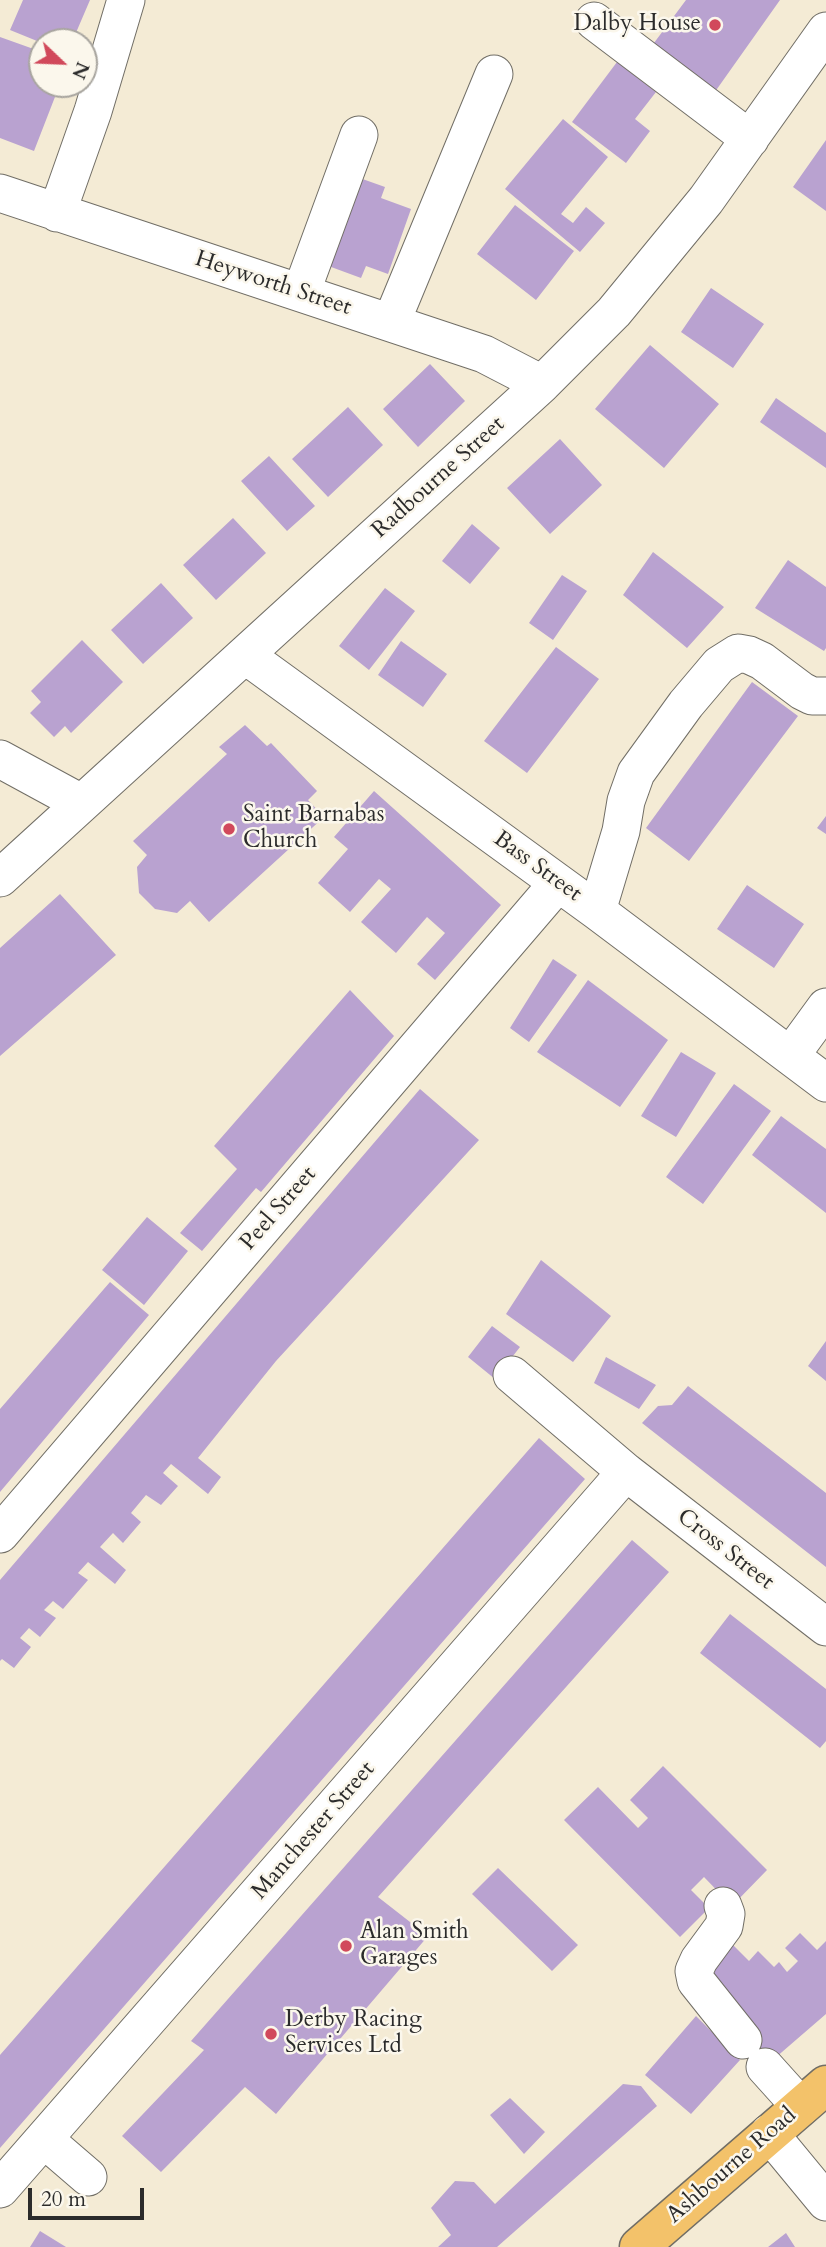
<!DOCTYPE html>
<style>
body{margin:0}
#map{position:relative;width:826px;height:2247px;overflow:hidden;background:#f4ebd5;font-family:Cardo,serif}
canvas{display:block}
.north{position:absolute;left:28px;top:28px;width:70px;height:70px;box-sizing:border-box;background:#fbf7ec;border:2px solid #a8a59f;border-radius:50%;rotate:113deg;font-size:19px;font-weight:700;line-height:28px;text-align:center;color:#2b2b2b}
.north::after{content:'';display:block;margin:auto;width:24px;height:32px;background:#d1495b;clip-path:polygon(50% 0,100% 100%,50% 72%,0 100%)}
.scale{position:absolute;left:28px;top:2188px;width:116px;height:32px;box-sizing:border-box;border:4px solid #2b2b2b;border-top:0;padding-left:9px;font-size:21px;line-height:24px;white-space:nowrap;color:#2b2b2b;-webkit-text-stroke:5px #fbf7ec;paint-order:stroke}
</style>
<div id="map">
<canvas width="826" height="2247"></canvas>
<div class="north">N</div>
<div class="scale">20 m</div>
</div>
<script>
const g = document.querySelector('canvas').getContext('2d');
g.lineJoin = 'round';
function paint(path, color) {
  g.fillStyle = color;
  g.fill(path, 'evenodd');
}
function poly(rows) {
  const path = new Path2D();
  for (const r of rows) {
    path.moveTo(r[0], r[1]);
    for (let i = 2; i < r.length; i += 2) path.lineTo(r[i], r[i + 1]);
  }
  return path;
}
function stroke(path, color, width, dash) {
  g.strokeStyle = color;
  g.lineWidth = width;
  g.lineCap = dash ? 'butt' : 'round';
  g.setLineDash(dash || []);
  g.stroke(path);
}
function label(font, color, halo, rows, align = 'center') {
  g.font = font + ' Cardo,serif';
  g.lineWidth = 5;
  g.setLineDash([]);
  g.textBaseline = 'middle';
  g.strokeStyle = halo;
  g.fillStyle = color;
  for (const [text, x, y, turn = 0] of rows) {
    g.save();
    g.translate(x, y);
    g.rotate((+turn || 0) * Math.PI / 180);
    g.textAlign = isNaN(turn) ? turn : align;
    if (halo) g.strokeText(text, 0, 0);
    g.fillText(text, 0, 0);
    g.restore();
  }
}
paint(poly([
 [23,0,90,0,72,42,42,43,10,30],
 [686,0,780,0,712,96,648,51],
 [0,37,42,52,42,84,60,84,34,151,0,138],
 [617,62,656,92,635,119,650,131,626,163,572,122],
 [563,119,608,157,561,214,573,223,586,207,605,223,580,252,505,189],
 [826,140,826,211,793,187],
 [354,176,385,187,381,198,411,209,388,274,366,266,361,278,323,264],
 [515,205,574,251,536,300,477,254],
 [711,288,764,324,733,368,681,332],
 [650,345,719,404,664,468,595,409],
 [430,364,465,401,418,447,383,409],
 [776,398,826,433,826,468,760,422],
 [348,407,383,445,328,497,292,459],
 [560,439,602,485,550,534,507,488],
 [269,456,315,506,287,531,241,481],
 [233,518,266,553,216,600,183,565],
 [472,524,500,548,470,584,442,561],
 [653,552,724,607,687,648,623,595],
 [788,560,826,587,826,648,824,651,755,608],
 [562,575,587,591,553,640,529,623],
 [161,583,193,618,143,664,111,630],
 [385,588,415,611,369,670,339,646],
 [82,640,123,682,71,733,65,726,54,737,30,713,41,702,31,691],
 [401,641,447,674,423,707,378,675],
 [556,647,599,679,527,773,484,741],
 [752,682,798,716,689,861,646,828],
 [245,725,267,746,271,743,317,791,308,800,324,817,209,922,190,901,177,913,155,909,139,893,137,867,147,855,133,841,227,754,219,747],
 [374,791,501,905,435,980,417,964,445,933,427,917,396,953,361,922,391,889,379,879,350,912,318,883,348,849,334,837],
 [826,816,826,834,817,828],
 [747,885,804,924,774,968,717,929],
 [60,894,116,955,0,1056,0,948],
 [553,959,577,975,529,1042,510,1028],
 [588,980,668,1040,620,1107,537,1052],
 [350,990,394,1036,261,1192,256,1188,202,1251,180,1233,237,1169,214,1146],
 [681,1052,716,1073,676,1137,641,1116],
 [734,1084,771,1111,703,1204,666,1177],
 [420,1089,479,1140,276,1361,198,1458,221,1477,208,1494,171,1464,163,1473,178,1486,161,1505,146,1495,131,1513,141,1522,123,1543,113,1533,100,1547,126,1570,115,1584,88,1562,78,1573,88,1580,63,1609,53,1601,44,1610,56,1618,40,1637,29,1628,20,1638,31,1647,14,1668,2,1659,0,1661,0,1580],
 [781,1116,826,1149,826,1213,752,1155],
 [147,1217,188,1251,144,1305,102,1270],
 [541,1260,611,1316,573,1362,506,1314],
 [110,1282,149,1315,0,1492,0,1409],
 [492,1326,520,1347,495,1379,468,1357],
 [826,1341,826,1381,808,1366],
 [606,1357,656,1385,639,1409,594,1383],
 [688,1386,826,1493,826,1567,642,1423,658,1406,672,1405],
 [539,1438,585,1479,0,2148,0,2055],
 [632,1540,669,1572,378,1897,428,1936,276,2114,245,2087,161,2172,122,2136,204,2050,191,2041],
 [730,1614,826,1689,826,1741,820,1748,700,1653],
 [663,1766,767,1870,732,1906,704,1877,691,1890,709,1908,680,1937,564,1820,598,1787,638,1828,648,1818,630,1800],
 [498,1868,578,1945,552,1971,472,1894],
 [800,1933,817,1950,826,1941,826,2014,760,2071,737,2045,702,1977,729,1941,749,1961,758,1951,774,1967,779,1962,787,1972,798,1961,785,1948],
 [696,2016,740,2060,691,2114,645,2075],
 [623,2084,641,2086,657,2106,497,2247,438,2247,451,2235,431,2208,455,2181,474,2182,495,2204],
 [510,2098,545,2132,524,2154,490,2115],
 [40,2231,66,2247,30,2247],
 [786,2233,795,2247,768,2247]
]), '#b9a2d0');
const minor = poly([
 [594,21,750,139],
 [0,193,484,354,542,384],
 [57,213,93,111,126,0],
 [301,293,359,135],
 [391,323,494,74],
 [245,655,597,911,826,1083],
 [0,759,81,803],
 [0,878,542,384,614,312,706,200,826,31],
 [597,911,621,831,626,801,636,773,686,704,719,665,738,653,749,655,762,661,802,691,812,696,826,696],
 [791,1055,826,1007],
 [512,1375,626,1472,826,1627],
 [0,1534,558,883],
 [723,1906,726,1914,724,1926,699,1960,694,1971,696,1981,743,2040],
 [765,2067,801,2107],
 [769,2133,826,2202],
 [45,2140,88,2177],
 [0,2189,626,1472]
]);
const major = poly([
 [639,2247,826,2085]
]);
stroke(minor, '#716e66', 39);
stroke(major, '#716e66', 41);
stroke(minor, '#fff', 37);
stroke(major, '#f3c26a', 38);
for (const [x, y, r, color] of [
 [715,25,7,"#d1495b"],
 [229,829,7,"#d1495b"],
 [346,1946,7,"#d1495b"],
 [271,2034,7,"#d1495b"]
]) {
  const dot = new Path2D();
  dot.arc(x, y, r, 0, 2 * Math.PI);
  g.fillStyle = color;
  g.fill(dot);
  stroke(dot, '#fbf7ec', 2.5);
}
label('23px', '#2b2b2b', '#fbf7ec', [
 ["Dalby House",701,25,"right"],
 ["Saint Barnabas",243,816],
 ["Church",243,842],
 ["Alan Smith",360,1933],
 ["Garages",360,1959],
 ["Derby Racing",285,2021],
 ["Services Ltd",285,2047]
], 'left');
label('23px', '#2b2b2b', '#fbf7ec', [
 ["Heyworth Street",273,284,18],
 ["Radbourne Street",439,478,-42],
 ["Bass Street",537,867,36],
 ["Peel Street",279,1209,-49],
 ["Cross Street",725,1550,38],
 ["Manchester Street",314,1831,-49],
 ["Ashbourne Road",732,2166,-41]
]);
</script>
